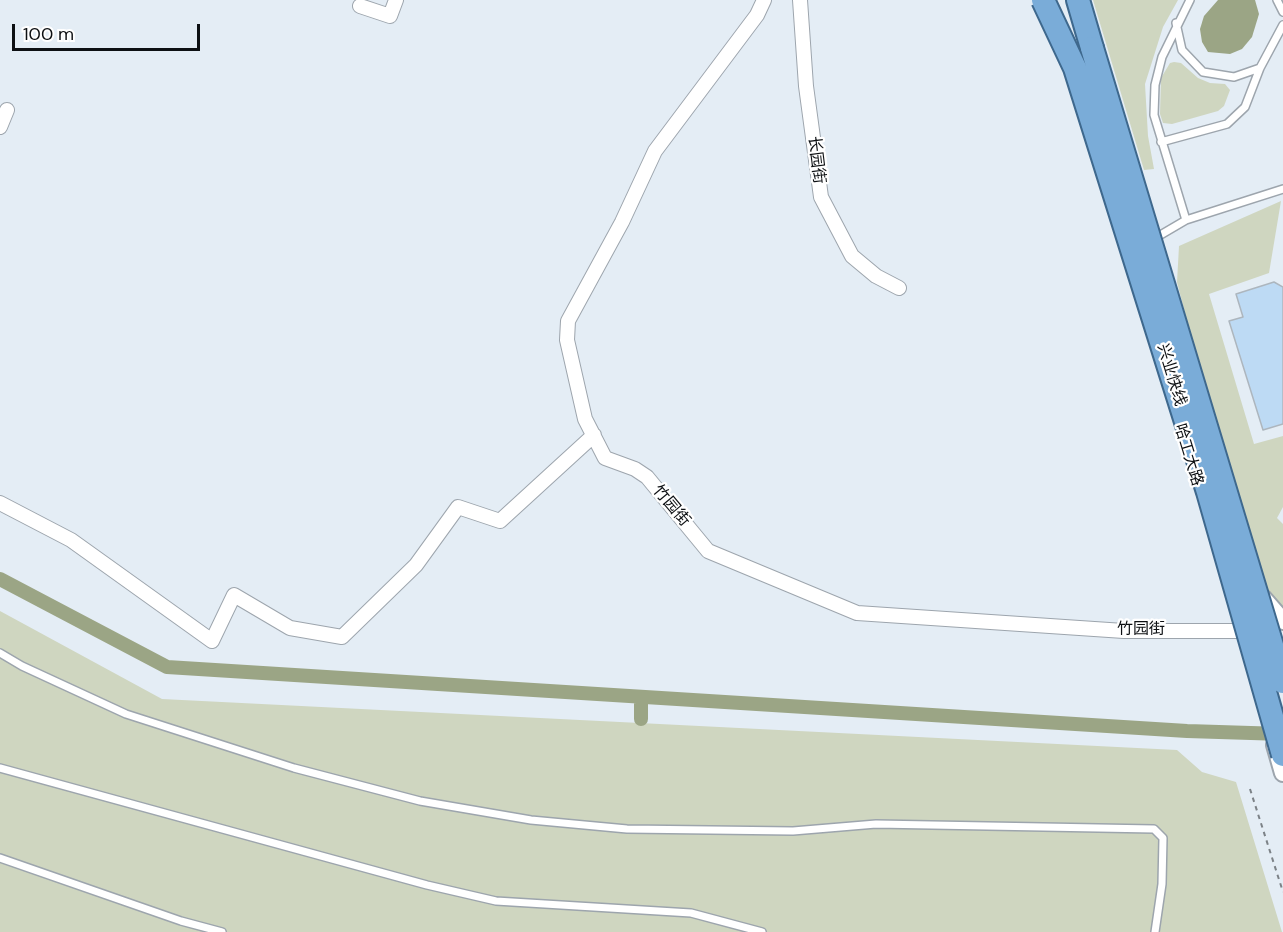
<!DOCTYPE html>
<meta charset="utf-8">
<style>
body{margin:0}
#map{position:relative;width:1283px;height:932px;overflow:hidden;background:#e4edf5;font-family:"DM Sans",sans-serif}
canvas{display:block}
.scale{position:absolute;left:12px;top:24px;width:188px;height:27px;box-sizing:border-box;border:3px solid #0d1013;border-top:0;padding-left:8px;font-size:18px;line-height:21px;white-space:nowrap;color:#0d1013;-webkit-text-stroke:4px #fff;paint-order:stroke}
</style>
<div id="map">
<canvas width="1283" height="932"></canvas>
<div class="scale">100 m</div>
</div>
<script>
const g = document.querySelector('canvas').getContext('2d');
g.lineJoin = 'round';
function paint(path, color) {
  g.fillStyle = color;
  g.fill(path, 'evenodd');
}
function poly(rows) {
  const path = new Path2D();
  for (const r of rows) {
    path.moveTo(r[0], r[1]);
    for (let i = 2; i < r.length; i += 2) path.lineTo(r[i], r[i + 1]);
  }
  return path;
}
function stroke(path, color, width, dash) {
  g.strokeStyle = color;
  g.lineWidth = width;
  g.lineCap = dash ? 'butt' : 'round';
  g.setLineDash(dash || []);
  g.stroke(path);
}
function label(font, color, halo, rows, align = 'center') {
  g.font = font + ' "DM Sans","Noto Sans SC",sans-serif';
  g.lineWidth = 4.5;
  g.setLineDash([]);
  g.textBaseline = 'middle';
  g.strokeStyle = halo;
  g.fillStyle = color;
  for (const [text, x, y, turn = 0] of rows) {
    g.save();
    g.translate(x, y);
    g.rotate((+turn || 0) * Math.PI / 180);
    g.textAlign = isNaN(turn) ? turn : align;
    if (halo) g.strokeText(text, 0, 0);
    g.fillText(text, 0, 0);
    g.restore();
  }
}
paint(poly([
 [1093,0,1178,0,1163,27,1145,84,1148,136,1154,169,1144,170],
 [1174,62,1181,63,1198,78,1210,83,1225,84,1230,90,1224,106,1218,111,1172,124,1163,123,1160,114,1161,78,1170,63],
 [1281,201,1269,273,1209,294,1254,444,1283,436,1283,507,1277,518,1283,524,1283,621,1274,618,1219,447,1177,282,1179,246],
 [0,611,162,699,1177,750,1202,772,1236,782,1282,932,0,932]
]), '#cfd6c0');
paint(poly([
 [1218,0,1255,0,1259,14,1252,37,1242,49,1230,54,1208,52,1202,42,1200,29,1204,16]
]), '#9ba585');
stroke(poly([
 [0,579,167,667,1187,731,1283,734],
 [641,697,641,719]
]), '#9ba585', 14);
const building = poly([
 [1274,282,1283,287,1283,424,1263,430,1229,321,1243,317,1236,294,1274,282]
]);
paint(building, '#bddaf4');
stroke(building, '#adb6be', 1.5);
const service = poly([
 [1277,0,1283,12],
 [1176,23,1182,50,1203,72,1234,77,1260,68],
 [1161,142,1227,124,1245,107,1260,68,1283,25],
 [1186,220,1154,115,1155,85,1162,57,1190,0],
 [1157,237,1186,220,1283,189],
 [0,653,22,666,126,714,294,768,420,801,531,820,627,829,793,831,876,824,1154,829,1163,838,1162,884,1155,932],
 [0,768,427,885,496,901,691,913,762,932],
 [0,858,181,921,222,932]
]);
const minor = poly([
 [764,0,757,15,655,151,622,222,568,321,567,340,585,419,605,458,635,469,647,477,708,551,857,613,1124,631,1243,631],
 [800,0,806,86,821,197,852,256,876,276,899,288],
 [360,6,390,16,396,0],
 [0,127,7,110],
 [0,503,71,540,212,641,234,595,290,628,342,637,416,565,458,507,500,521,594,435]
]);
const tertiary = poly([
 [1263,598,1283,621],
 [1275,745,1283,773]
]);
const trunk = poly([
 [1078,0,1092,48]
]);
stroke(service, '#9da5ad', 10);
stroke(minor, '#9da5ad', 16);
stroke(tertiary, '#9da5ad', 20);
stroke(trunk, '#3e688d', 26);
stroke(poly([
 [1250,789,1283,892]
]), '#7c8287', 2, [4.5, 4.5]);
stroke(service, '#fff', 7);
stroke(minor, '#fff', 14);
stroke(tertiary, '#fff', 16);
stroke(trunk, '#7aacd8', 22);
const trunkBridge = poly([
 [1043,0,1075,68,1208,492,1283,755],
 [1092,48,1283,682]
]);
stroke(trunkBridge, '#3e688d', 26, []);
stroke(trunkBridge, '#7aacd8', 22);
label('16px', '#0d1013', '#fff', [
 ["长园街",816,160,83],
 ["兴业快线",1171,375,73],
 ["哈工大路",1188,455,73],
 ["竹园街",671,506,50],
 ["竹园街",1141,630]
]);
</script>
